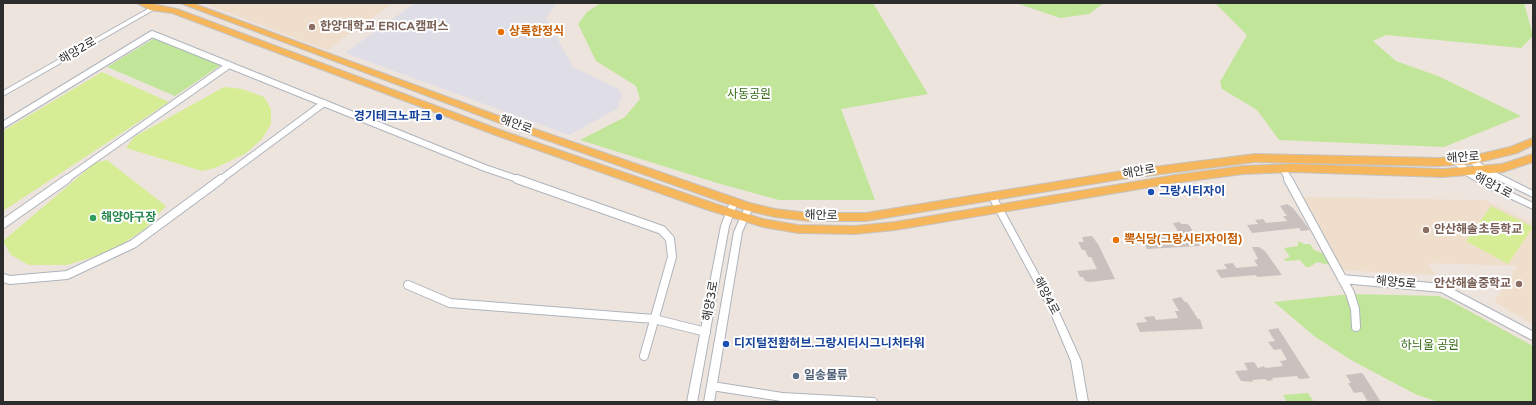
<!DOCTYPE html>
<meta charset="utf-8">
<style>
body{margin:0}
#map{position:relative;width:1536px;height:405px;overflow:hidden;background:#eee4de;font-family:"Varela Round",sans-serif}
canvas{display:block}
.frame{position:absolute;inset:0;border:4px solid #2c2c2c;pointer-events:none}
</style>
<div id="map">
<canvas width="1536" height="405"></canvas>
<div class="frame"></div>
</div>
<script>
const g = document.querySelector('canvas').getContext('2d');
g.lineJoin = 'round';
function paint(path, color) {
  g.fillStyle = color;
  g.fill(path, 'evenodd');
}
function poly(rows) {
  const path = new Path2D();
  for (const r of rows) {
    path.moveTo(r[0], r[1]);
    for (let i = 2; i < r.length; i += 2) path.lineTo(r[i], r[i + 1]);
  }
  return path;
}
function stroke(path, color, width, dash) {
  g.strokeStyle = color;
  g.lineWidth = width;
  g.lineCap = dash ? 'butt' : 'round';
  g.setLineDash(dash || []);
  g.stroke(path);
}
function label(font, color, halo, rows, align = 'center') {
  g.font = font + ' "Varela Round","Noto Sans KR",sans-serif';
  g.lineWidth = 4;
  g.setLineDash([]);
  g.textBaseline = 'middle';
  g.strokeStyle = halo;
  g.fillStyle = color;
  for (const [text, x, y, turn = 0] of rows) {
    g.save();
    g.translate(x, y);
    g.rotate((+turn || 0) * Math.PI / 180);
    g.textAlign = isNaN(turn) ? turn : align;
    if (halo) g.strokeText(text, 0, 0);
    g.fillText(text, 0, 0);
    g.restore();
  }
}
paint(poly([
 [415,3,557,3,546,18,573,67,619,89,622,96,617,109,569,135,345,53]
]), '#dfdee6');
paint(poly([
 [203,3,393,3,327,50],
 [1301,197,1485,200,1533,224,1533,324,1494,302,1517,266,1428,263,1436,275,1338,270]
]), '#f0decd');
paint(poly([
 [601,3,873,3,928,94,841,109,875,200,779,200,717,183,580,140,625,117,640,99,636,86,596,61,578,24,587,12],
 [1016,3,1104,3,1089,14,1060,18],
 [1215,3,1524,3,1533,36,1521,48,1386,35,1373,41,1396,61,1438,76,1521,116,1444,147,1279,140,1257,110,1222,89,1220,82,1247,35],
 [155,38,221,65,175,96,107,67],
 [1298,241,1304,244,1310,244,1314,250,1325,254,1330,265,1317,262,1310,267,1306,267,1300,260,1285,261,1284,259,1290,257,1284,248,1298,246],
 [1350,294,1438,296,1449,300,1533,346,1533,402,1438,402,1415,394,1351,360,1314,336,1274,302],
 [1308,393,1314,402,1287,402,1283,395]
]), '#c1e699');
paint(poly([
 [102,72,169,102,3,211,3,131],
 [224,87,242,89,264,97,271,109,271,124,262,139,245,154,215,168,202,171,126,148,134,137],
 [107,160,166,206,145,229,112,251,67,265,29,265,11,255,3,241,95,163],
 [1491,206,1533,227,1508,264,1466,241]
]), '#d7ed95');
paint(poly([
 [1287,204,1293,208,1310,230,1301,231,1299,228,1252,233,1247,225,1258,224,1255,220,1263,219,1266,223,1287,221,1283,216,1287,216,1280,206],
 [1180,222,1181,224,1187,224,1190,226,1200,246,1147,249,1142,240,1148,240,1146,236,1155,235,1156,237,1166,236,1167,238,1181,237,1173,223],
 [1092,236,1098,244,1115,279,1090,282,1085,281,1083,277,1080,277,1077,271,1097,269,1091,257,1088,257,1085,250,1082,250,1078,242,1084,242,1082,237],
 [1252,247,1259,247,1265,251,1282,275,1257,277,1256,275,1221,278,1216,270,1227,269,1224,264,1233,263,1236,268,1258,266,1254,260,1258,259],
 [1181,297,1185,302,1187,302,1198,319,1200,319,1203,329,1140,332,1136,323,1147,322,1144,317,1154,316,1156,320,1178,318,1175,311,1179,311,1172,299],
 [1278,328,1310,378,1299,379,1297,376,1272,378,1273,380,1267,381,1266,379,1252,380,1253,382,1241,381,1235,371,1248,370,1244,363,1254,362,1258,368,1264,366,1265,368,1283,366,1280,361,1287,360,1281,349,1274,350,1268,342,1275,341,1268,330],
 [1361,373,1363,374,1381,402,1368,402,1362,392,1354,393,1348,383,1351,383,1346,375]
]), '#c9c1bd');
const minorFar1 = poly([
 [3,125,152,34,485,168,520,180],
 [1283,169,1289,180],
 [65,180,229,65],
 [220,180,324,103]
]);
const minor = poly([
 [517,179,662,230,670,239,672,257,644,356],
 [1288,179,1350,293,1355,309,1356,327],
 [3,224,67,179],
 [3,278,10,280,67,275,133,244,221,179],
 [1342,279,1442,288,1533,336],
 [408,285,450,303,654,319,706,332],
 [712,386,782,397,873,402]
]);
const tertiary = poly([
 [153,6,155,7,155,9,3,96,3,91,153,6],
 [1472,157,1487,168,1533,191,1533,197,1481,172,1469,162,1468,160,1472,157],
 [1456,158,1459,159,1470,170,1492,183,1533,203,1533,209,1486,187,1464,174,1452,161,1456,158],
 [992,193,996,196,1058,310,1081,361,1088,402,1078,402,1071,361,1050,311,988,196,992,193],
 [734,199,738,202,729,226,697,402,687,402,721,226,730,202,734,199],
 [749,204,753,207,742,232,714,402,704,402,734,232,745,207,749,204]
]);
const primary = poly([
 [137,3,148,3,177,9,506,132,716,204,763,219,798,225,855,226,895,222,1175,175,1243,166,1293,164,1443,169,1502,164,1533,154,1533,162,1503,172,1443,177,1293,172,1243,174,1175,183,895,230,855,234,798,233,763,227,708,210,498,136,172,13,150,10,137,3],
 [180,3,192,3,529,127,750,203,775,209,809,213,866,213,1122,171,1255,154,1438,158,1472,156,1510,147,1533,138,1533,145,1517,153,1472,164,1438,166,1255,162,1122,179,866,221,809,221,775,217,745,210,521,131,180,3]
]);
stroke(minorFar1, '#aeb4bc', 8);
stroke(minor, '#aeb4bc', 10);
stroke(tertiary, '#aeb4bc', 2);
stroke(primary, '#c4c4c4', 2);
stroke(minorFar1, '#fff', 6);
stroke(minor, '#fff', 8);
paint(tertiary, '#fff');
paint(primary, '#f5b65c');
for (const [x, y, r, color] of [
 [312,27,4,"#8d6e63"],
 [501,32,4,"#e8710a"],
 [439,117,4,"#1a4fb4"],
 [1151,192,4,"#1a4fb4"],
 [93,218,4,"#2e9e5b"],
 [1426,230,4,"#8d6e63"],
 [1116,240,4,"#e8710a"],
 [1519,284,4,"#8d6e63"],
 [726,344,4,"#1a4fb4"],
 [796,376,4,"#5c6f8a"]
]) {
  const dot = new Path2D();
  dot.arc(x, y, r, 0, 2 * Math.PI);
  g.fillStyle = color;
  g.fill(dot);
  stroke(dot, '#fff', 1.5);
}
label('bold 12px', '#785e54', '#fff', [
 ["한양대학교 ERICA캠퍼스",320,27],
 ["안산해솔초등학교",1434,230],
 ["안산해솔중학교",1511,284,"right"]
], 'left');
label('bold 12px', '#c56008', '#fff', [
 ["상록한정식",509,32],
 ["뽁식당(그랑시티자이점)",1124,240]
], 'left');
label('12px', '#2c2c2c', '#fff', [
 ["해양2로",78,51,-30],
 ["해안로",516,125,20],
 ["해안로",1463,158,-4],
 ["해안로",1139,172,-10],
 ["해양1로",1493,186,28],
 ["해안로",821,216,1],
 ["해양5로",1396,283,5],
 ["해양4로",1046,296,62],
 ["해양3로",711,301,-80]
]);
label('12px', '#396c18', '#fff', [
 ["사동공원",749,95],
 ["하늬울 공원",1430,346]
]);
label('bold 12px', '#164399', '#fff', [
 ["경기테크노파크",431,117,"right"],
 ["그랑시티자이",1159,192],
 ["디지털전환허브.그랑시티시그니처타워",734,344]
], 'left');
label('bold 12px', '#27864d', '#fff', [
 ["해양야구장",101,218]
], 'left');
label('bold 12px', '#4e5e75', '#fff', [
 ["일송물류",804,376]
], 'left');
</script>
